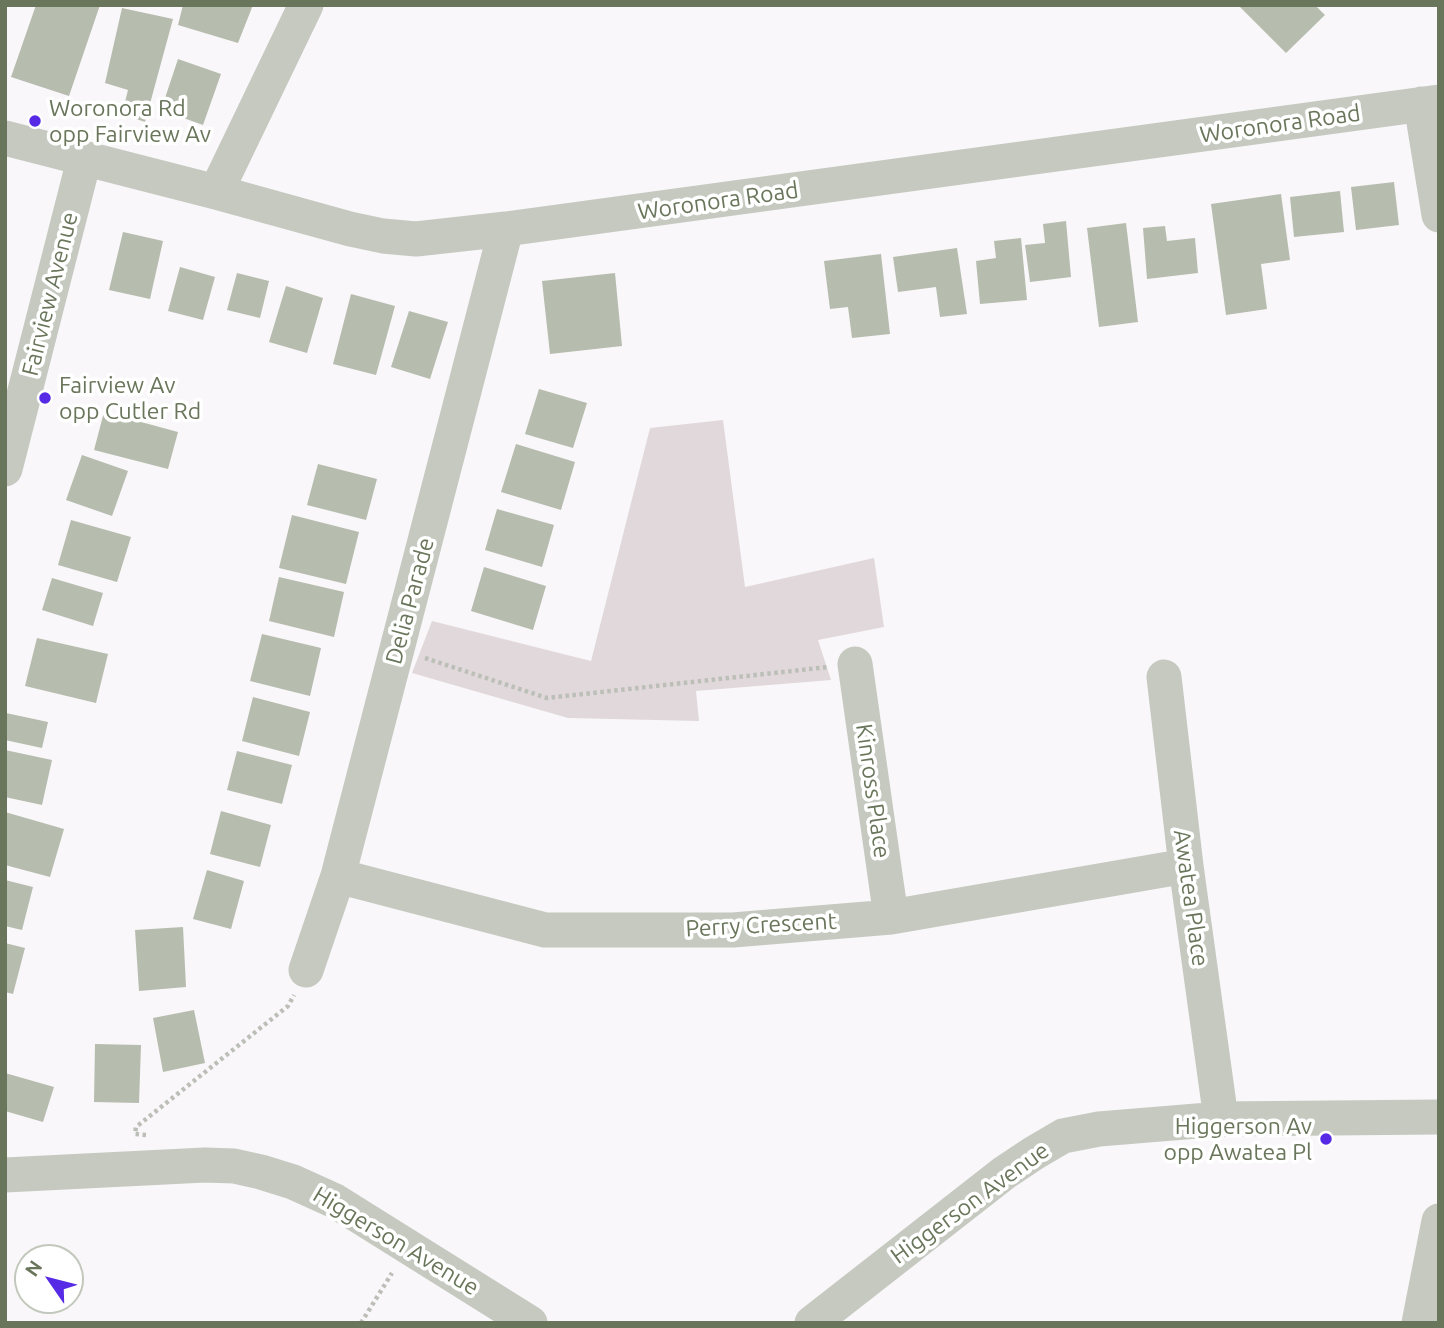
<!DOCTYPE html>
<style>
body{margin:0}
#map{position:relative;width:1444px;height:1328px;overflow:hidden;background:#f9f7f9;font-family:Ubuntu,sans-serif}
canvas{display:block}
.frame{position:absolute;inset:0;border:7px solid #6a765b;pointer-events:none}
.north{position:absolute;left:14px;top:1244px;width:70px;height:70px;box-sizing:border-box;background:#fff;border:2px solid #c3c8bd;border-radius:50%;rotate:305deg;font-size:19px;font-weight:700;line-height:28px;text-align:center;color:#6a765b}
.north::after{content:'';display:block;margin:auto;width:24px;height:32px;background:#572be5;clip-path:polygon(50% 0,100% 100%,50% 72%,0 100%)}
</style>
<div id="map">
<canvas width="1444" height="1328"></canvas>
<div class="frame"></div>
<div class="north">N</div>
</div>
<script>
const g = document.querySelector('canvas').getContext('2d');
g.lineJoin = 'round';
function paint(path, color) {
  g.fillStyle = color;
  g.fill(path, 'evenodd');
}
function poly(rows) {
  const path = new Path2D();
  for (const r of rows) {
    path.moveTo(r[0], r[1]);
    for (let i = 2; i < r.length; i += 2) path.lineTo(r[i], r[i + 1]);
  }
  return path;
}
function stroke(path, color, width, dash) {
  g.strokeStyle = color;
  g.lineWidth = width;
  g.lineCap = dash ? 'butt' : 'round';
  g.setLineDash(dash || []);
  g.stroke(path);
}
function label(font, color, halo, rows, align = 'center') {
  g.font = font + ' Ubuntu,sans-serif';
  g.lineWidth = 7;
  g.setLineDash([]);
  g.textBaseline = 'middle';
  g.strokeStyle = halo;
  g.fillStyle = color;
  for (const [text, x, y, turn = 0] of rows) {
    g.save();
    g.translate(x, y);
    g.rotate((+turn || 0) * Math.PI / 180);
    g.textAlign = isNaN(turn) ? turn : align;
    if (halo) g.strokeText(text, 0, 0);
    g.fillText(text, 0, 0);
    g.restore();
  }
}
paint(poly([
 [723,420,745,587,874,558,884,627,818,640,831,680,696,691,699,721,568,718,412,673,432,621,591,661,650,428]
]), '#e1d8db');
paint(poly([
 [36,5,100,5,69,96,11,77],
 [183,5,253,5,238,43,178,25],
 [1238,5,1315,5,1325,15,1286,53],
 [122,8,173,19,145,122,122,114,128,90,105,83],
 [178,59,221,74,203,125,161,110],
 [1394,182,1399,225,1356,230,1351,187],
 [1340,191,1344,232,1294,237,1290,197],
 [1281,194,1290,260,1261,264,1267,309,1226,315,1211,204],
 [1066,221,1071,277,1030,282,1025,245,1045,243,1043,224],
 [1126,223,1138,322,1099,327,1087,228],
 [1165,226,1167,241,1195,238,1198,273,1147,279,1143,228],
 [123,232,163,241,150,299,109,290],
 [1021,238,1027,300,980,304,976,261,996,258,994,241],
 [957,248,967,314,940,317,936,287,898,292,893,257],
 [881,254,890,334,852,338,848,307,830,309,824,261],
 [180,267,215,277,203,320,168,311],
 [237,273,269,281,260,318,227,310],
 [615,273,622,346,550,354,542,281],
 [286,286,323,298,307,353,269,342],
 [351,294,395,306,376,375,333,364],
 [409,311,448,322,430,379,391,367],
 [539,389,587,403,573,448,525,434],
 [104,412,178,432,168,469,94,450],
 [516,444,575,462,561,510,501,492],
 [82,455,128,471,112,516,66,500],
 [318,464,377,479,366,520,307,505],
 [497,509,554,525,542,567,485,550],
 [292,515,359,532,346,584,279,568],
 [71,520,131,537,117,582,58,565],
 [484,567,546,586,533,630,471,611],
 [279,577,344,592,334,637,269,621],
 [52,578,103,593,93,626,42,610],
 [262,634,321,648,310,696,250,681],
 [37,638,108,654,96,703,25,686],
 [253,697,310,712,299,756,242,741],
 [6,713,48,722,42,748,5,740],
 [5,750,52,760,42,805,5,797],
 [237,751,292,765,282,804,227,790],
 [221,811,271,825,260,867,210,854],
 [5,812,64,829,50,877,5,865],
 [207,870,244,881,231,929,193,919],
 [5,880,33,887,22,930,5,926],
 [183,927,186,987,139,991,135,930],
 [5,943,25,948,13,994,5,992],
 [194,1010,205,1063,163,1072,153,1018],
 [95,1044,141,1045,139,1103,94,1102],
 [5,1073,54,1087,43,1122,5,1111]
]), '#b6bcae');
stroke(poly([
 [425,658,547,698,828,667],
 [146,1135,135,1134,136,1127,288,1006,294,995],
 [361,1323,392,1273]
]), '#bcbfb8', 4.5, [3.5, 3.5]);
stroke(poly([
 [1421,104,1439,215],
 [5,138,216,192,350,229,383,236,416,239,506,229,1439,102],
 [216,192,306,5],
 [5,469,84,160],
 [855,664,891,917],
 [1164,677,1186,866,1221,1119],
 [338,876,545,930,733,930,891,917,1186,866],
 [306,970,338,876,506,229],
 [5,1175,205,1165,234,1166,261,1172,293,1182,335,1201,530,1323],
 [812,1323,1004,1173,1034,1153,1063,1136,1099,1129,1221,1119,1439,1117],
 [1419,1323,1439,1221]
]), '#c5c9c0', 35);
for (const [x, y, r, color] of [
 [35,121,7,"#572be5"],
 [45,398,7,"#572be5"],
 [1326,1139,7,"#572be5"]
]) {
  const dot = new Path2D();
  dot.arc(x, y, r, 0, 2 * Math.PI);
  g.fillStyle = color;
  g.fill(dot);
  stroke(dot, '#fff', 2.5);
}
label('23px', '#6a765b', '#fff', [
 ["Woronora Rd",49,108],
 ["opp Fairview Av",49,134],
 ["Fairview Av",59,385],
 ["opp Cutler Rd",59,411],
 ["Higgerson Av",1312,1126,"right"],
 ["opp Awatea Pl",1312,1152,"right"]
], 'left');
label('23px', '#6a765b', '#fff', [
 ["Woronora Road",1280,124,-8],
 ["Woronora Road",718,201,-8],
 ["Fairview Avenue",50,294,-76],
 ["Delia Parade",410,601,-75],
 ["Kinross Place",873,791,82],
 ["Awatea Place",1191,898,82],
 ["Perry Crescent",761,925,-3],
 ["Higgerson Avenue",970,1203,-36],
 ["Higgerson Avenue",396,1241,31]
]);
</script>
